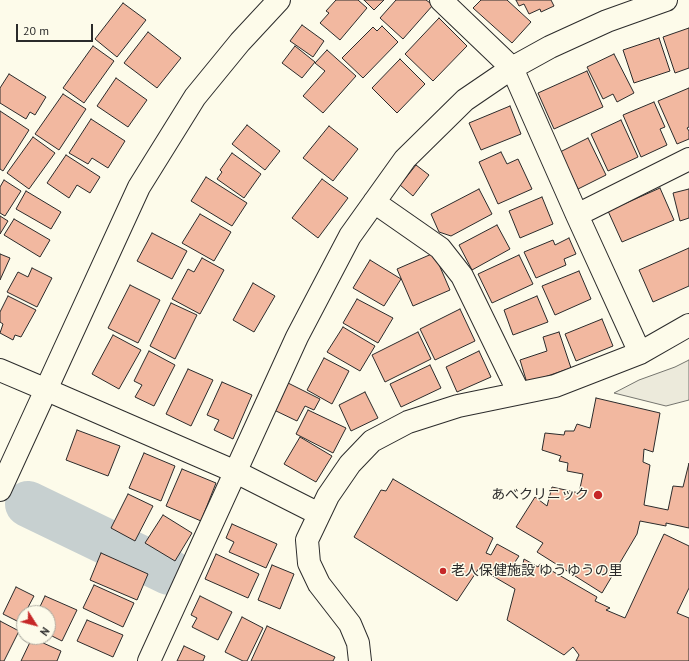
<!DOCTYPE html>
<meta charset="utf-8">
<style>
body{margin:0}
#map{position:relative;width:689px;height:661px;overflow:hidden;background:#fdfbea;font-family:"PT Sans",sans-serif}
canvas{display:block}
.north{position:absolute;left:16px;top:605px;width:40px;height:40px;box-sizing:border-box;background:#fdfbea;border:1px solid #a9a89e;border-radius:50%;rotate:126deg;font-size:11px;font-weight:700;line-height:16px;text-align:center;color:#2b2b2b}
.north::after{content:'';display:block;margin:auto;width:14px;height:18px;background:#c62828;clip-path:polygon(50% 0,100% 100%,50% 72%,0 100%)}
.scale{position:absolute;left:16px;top:24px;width:77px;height:18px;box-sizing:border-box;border:2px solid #2b2b2b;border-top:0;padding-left:5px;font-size:12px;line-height:14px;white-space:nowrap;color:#2b2b2b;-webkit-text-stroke:3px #fdfbea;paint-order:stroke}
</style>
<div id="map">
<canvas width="689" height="661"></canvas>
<div class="north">N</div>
<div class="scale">20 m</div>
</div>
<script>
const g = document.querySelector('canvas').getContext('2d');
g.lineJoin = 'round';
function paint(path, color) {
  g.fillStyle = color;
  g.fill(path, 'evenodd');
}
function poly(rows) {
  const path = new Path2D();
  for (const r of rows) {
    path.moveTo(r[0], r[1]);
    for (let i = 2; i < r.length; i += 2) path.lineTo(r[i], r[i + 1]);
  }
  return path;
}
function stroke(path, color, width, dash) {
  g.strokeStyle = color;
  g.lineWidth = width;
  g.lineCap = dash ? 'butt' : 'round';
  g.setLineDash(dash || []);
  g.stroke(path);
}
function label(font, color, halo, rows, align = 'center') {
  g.font = font + ' "PT Sans","Noto Sans JP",sans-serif';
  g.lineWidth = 3;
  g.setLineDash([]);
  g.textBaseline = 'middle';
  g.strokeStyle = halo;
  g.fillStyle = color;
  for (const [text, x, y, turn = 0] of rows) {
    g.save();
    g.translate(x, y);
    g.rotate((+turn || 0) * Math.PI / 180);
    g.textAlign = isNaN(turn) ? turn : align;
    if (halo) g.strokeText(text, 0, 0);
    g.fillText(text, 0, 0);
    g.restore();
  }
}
const parking = poly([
 [689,360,689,400,666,406,614,393,639,380,675,367,689,360]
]);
paint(parking, '#eceadb');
stroke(parking, '#74746e', 1);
stroke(poly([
 [28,504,169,572]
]), '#c7d0d0', 46);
const building = poly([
 [336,0,358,0,367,8,340,40,320,23,329,13,326,11,336,0],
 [364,0,384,0,374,10,364,0],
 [396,0,426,0,433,5,403,39,380,18,396,0],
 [481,0,507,0,531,22,512,43,473,8,481,0],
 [516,0,551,0,554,6,541,12,540,9,529,14,524,4,519,6,516,0],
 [123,3,146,20,117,57,95,39,123,3],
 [439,18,467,46,433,81,405,54,439,18],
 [302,25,324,41,313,57,290,41,302,25],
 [382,26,398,42,363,78,342,58,373,27,377,31,382,26],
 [689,28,689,68,675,73,663,37,689,28],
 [148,32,181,58,157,88,124,63,148,32],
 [659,38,670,71,634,83,623,50,659,38],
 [93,46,114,61,84,103,63,88,93,46],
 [295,46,315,62,302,78,282,63,295,46],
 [327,50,356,76,323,113,303,96,325,71,315,63,327,50],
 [614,54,634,93,617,102,613,94,603,99,587,67,614,54],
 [400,59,425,84,397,113,372,88,400,59],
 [587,71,603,107,554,129,538,93,587,71],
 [9,74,46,97,35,115,30,112,26,119,0,103,0,88,9,74],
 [116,78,147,100,128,127,97,106,116,78],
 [689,88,689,127,687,128,689,131,689,139,677,144,658,101,689,88],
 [63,94,86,109,59,150,35,134,63,94],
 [654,102,665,127,660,129,667,145,641,157,623,115,654,102],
 [510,106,521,134,481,150,469,123,510,106],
 [0,111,29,130,3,171,0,169,0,111],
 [91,119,125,141,108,168,92,158,88,164,69,153,91,119],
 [621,120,638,157,608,171,591,134,621,120],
 [247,125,280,151,265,170,232,144,247,125],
 [329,126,358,149,333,181,303,158,329,126],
 [33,137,55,153,29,189,7,173,33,137],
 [588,138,606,175,578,189,560,152,588,138],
 [501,152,507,164,518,159,532,189,498,204,479,162,501,152],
 [232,153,261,174,244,198,217,179,222,172,220,170,232,153],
 [66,155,100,177,90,193,77,185,69,198,47,183,66,155],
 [416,165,429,175,413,196,400,185,416,165],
 [206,177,247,203,232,226,191,201,206,177],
 [322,179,348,198,318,238,292,218,322,179],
 [4,180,21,191,5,216,0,213,0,187,4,180],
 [660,188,674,220,622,242,608,211,660,188],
 [479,189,492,214,451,236,439,232,431,214,479,189],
 [689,189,689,218,680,221,673,193,689,189],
 [26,191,61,212,51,229,16,209,26,191],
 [542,197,553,224,520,238,509,211,542,197],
 [200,214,231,232,214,261,182,243,200,214],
 [0,216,8,221,0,234,0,216],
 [14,219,50,240,40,257,4,235,14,219],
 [497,225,510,249,472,270,459,245,497,225],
 [152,233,187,251,172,279,137,261,152,233],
 [569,238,576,254,564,259,566,265,536,278,524,252,553,240,555,245,569,238],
 [689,248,689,286,653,302,639,270,689,248],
 [434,253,450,290,413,306,397,269,434,253],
 [0,254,10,258,0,280,0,254],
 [519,255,533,284,492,303,478,274,519,255],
 [202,258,224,270,200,314,172,299,188,269,194,272,202,258],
 [370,260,401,279,384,306,353,288,370,260],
 [32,268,52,278,37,307,7,292,18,272,28,277,32,268],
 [579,271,591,299,555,315,542,286,579,271],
 [253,283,275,296,254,332,233,320,253,283],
 [130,285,160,300,138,343,108,328,130,285],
 [8,296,36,310,21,337,15,335,13,340,0,333,3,324,0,322,0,312,8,296],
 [537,296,548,322,513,335,504,310,537,296],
 [357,299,393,318,378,343,343,323,357,299],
 [171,303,197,315,175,359,150,346,171,303],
 [460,309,475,341,435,360,420,329,460,309],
 [602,319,613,346,576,361,565,334,602,319],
 [343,327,375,346,360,371,327,352,343,327],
 [418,332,431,359,385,382,372,355,418,332],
 [559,332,571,368,527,383,520,360,547,351,543,337,559,332],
 [113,335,141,350,119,389,92,374,113,335],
 [149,351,175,365,154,406,135,397,142,385,134,381,149,351],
 [479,351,491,377,457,392,446,367,479,351],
 [324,358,349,371,332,404,307,390,324,358],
 [430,365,441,388,401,407,390,384,430,365],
 [188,369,213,380,191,426,166,414,188,369],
 [222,382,252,395,233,439,214,430,219,420,207,415,222,382],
 [288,383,320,399,314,410,305,406,297,421,274,410,288,383],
 [365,392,378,418,351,431,339,405,365,392],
 [596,398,660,413,653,452,644,449,643,462,650,465,644,505,668,510,673,486,683,487,689,463,689,528,666,523,666,526,640,521,637,534,602,593,537,552,543,543,516,527,535,497,547,506,552,487,579,493,583,474,567,471,568,463,559,461,561,456,542,450,545,433,564,435,565,431,574,431,577,424,590,428,596,398],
 [308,410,346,428,333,453,296,434,308,410],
 [77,430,120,446,108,476,66,460,77,430],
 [300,437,332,456,316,482,284,464,300,437],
 [144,453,175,466,161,501,129,488,144,453],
 [182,469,216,483,201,521,166,506,182,469],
 [393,479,493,538,486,553,491,555,497,544,519,556,511,568,521,573,524,559,538,567,540,564,597,597,595,601,610,608,606,610,625,618,664,534,689,546,689,588,677,613,689,618,689,661,576,661,579,655,573,647,564,655,507,620,515,589,479,568,457,601,354,537,381,490,386,491,393,479],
 [128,494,153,506,135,541,111,528,128,494],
 [163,515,192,533,175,561,145,543,163,515],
 [232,524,277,544,266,568,229,552,234,542,226,538,232,524],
 [101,553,148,574,137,600,90,580,101,553],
 [216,554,259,574,248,598,205,579,216,554],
 [272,565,294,574,280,609,258,600,272,565],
 [94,585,134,603,123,627,83,608,94,585],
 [16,587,34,596,25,613,24,613,21,623,3,614,16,587],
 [45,596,77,610,62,641,48,634,48,613,37,613,45,596],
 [200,596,232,612,218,640,192,627,197,618,191,615,200,596],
 [242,617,263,628,247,661,243,661,225,652,242,617],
 [87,620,123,635,113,657,77,641,87,620],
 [0,621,19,631,4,661,0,661,0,621],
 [267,626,335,657,333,661,251,661,267,626],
 [32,638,61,651,57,661,21,661,32,638],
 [184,646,205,656,203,661,177,661,184,646]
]);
paint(building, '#f2b8a0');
stroke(building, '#2b2b2b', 1);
const street = poly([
 [441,0,512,68,577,215,640,353],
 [374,202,440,248,462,276,519,393],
 [577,215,689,159],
 [47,390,236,472,319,514],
 [149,661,297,337,350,236,405,159,465,100,512,68,550,47,607,21,666,0],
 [360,661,358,643,350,624,319,584,309,563,307,540,328,496,350,464,372,441,408,422,458,406,555,386,640,353,689,325]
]);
const secondary = poly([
 [0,370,47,390],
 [0,490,139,187,195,97,240,42,279,0]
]);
stroke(street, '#2b2b2b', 24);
stroke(secondary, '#2b2b2b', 24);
stroke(street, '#fdfbea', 22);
stroke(secondary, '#fdfbea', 22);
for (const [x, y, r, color] of [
 [598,495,5,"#c62828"],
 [443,571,4,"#c62828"]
]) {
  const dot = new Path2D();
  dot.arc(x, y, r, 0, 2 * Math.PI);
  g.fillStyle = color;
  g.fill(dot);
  stroke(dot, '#fdfbea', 1.5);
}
label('14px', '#2b2b2b', '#fdfbea', [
 ["あべクリニック",589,495],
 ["老人保健施設 ゆうゆうの里",451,571,"left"]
], 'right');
</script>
